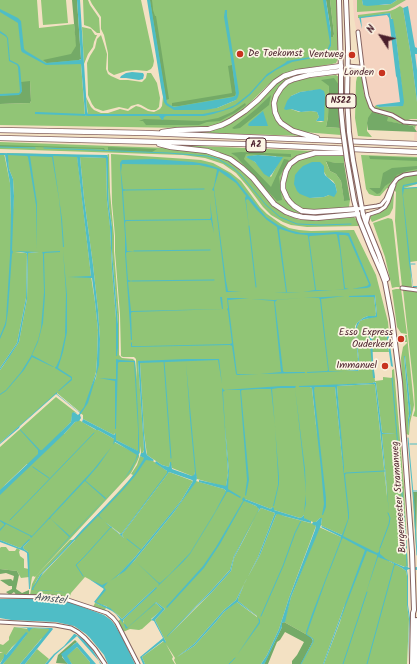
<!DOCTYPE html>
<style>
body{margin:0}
#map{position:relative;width:417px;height:664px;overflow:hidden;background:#f3e1c3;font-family:Kalam,sans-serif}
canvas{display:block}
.north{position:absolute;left:361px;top:16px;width:40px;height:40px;-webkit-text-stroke:3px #fcf5e5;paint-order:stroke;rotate:305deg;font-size:11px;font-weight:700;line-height:16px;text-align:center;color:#4a1f2b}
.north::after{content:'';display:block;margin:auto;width:14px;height:18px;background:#4a1f2b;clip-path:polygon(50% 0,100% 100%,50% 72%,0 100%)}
</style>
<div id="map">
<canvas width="417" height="664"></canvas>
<div class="north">N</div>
</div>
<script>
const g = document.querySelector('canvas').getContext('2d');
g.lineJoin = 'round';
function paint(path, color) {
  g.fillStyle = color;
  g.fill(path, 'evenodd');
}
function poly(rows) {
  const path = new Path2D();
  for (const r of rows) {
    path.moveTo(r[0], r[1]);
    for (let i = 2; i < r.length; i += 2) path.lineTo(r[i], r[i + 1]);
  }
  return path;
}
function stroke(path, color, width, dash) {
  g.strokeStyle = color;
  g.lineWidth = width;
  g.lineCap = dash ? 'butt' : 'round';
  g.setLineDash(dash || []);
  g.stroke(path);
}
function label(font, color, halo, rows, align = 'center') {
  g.font = font + ' Kalam,sans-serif';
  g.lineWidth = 3.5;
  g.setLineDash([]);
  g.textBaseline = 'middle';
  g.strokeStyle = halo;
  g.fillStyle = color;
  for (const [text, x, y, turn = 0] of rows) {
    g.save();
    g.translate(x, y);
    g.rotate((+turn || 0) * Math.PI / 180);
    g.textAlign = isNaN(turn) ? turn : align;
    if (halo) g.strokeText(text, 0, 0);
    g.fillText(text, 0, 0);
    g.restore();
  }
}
paint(poly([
 [353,0,417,0,417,140,414,140,415,122,401,120,373,108,365,86,354,17]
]), '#f4d3c0');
paint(poly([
 [0,0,37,0,39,28,74,24,78,57,81,64,85,116,88,116,86,97,91,107,94,110,101,113,108,113,120,109,128,111,136,106,140,107,148,111,154,112,160,109,162,106,163,97,164,102,148,0,325,0,330,38,330,47,331,45,331,37,333,37,334,34,330,0,337,0,338,59,336,63,332,64,297,70,281,75,268,85,238,115,227,121,215,125,204,127,184,128,0,125,0,104,30,103,31,101,30,81,25,97,0,97],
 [236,100,217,108,174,110],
 [41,0,66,0,68,23,43,25],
 [83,0,88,0,90,5,97,15,99,18,100,33,97,33,90,27,84,25],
 [90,0,141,0,151,46,154,61,153,66,151,69,147,71,136,70,126,71,114,75,109,72,108,70,108,53,104,35,101,29,101,17,92,4],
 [357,0,362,0,363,5,384,5,391,4,397,0,406,0,394,7,388,10,357,12],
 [400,6,403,8,412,62,417,102,417,119,408,119,411,120,417,120,415,129,413,126,368,118,367,131,372,137,358,136,355,118,356,82,357,77,360,76,362,77,364,94,372,111,376,105,379,107,400,106,402,90,396,37,390,13,360,18,358,18,358,15,390,11,395,9],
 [82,27,91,29,95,35,97,35,94,42,93,47,88,54,84,64],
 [101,35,104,44,107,54,106,69,108,74,111,76,120,80,128,80,142,82,146,78,147,73,151,73,157,83,160,98,159,107,156,110,151,110,148,109,141,105,138,104,131,106,128,109,119,107,103,111,95,108,92,104,88,95,88,89,87,63,90,56,95,48,97,39],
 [304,72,288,81,273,101,276,119,281,126,286,130,294,133,305,136,181,132,223,126,233,122,243,115,281,79],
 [336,75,339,77,339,85,329,86,328,117,326,127,340,128,341,135,303,132,296,130,285,124,280,118,276,111,276,104,278,97,281,91,287,85,299,79],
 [317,90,324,120,324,121,321,122,316,121,319,117,317,112,311,111,299,112,291,109,291,96,300,92],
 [0,142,168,148,194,150,221,156,238,167,249,177,272,205,286,215,300,220,309,220,354,217,356,219,359,226,307,227,291,225,283,222,271,215,263,207,248,187,236,173,223,164,205,158,183,155,0,149],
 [175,145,314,151,302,154,296,157,290,161,285,167,282,174,281,181,282,193,284,199,290,205,296,209,313,215,306,215,293,212,286,210,271,200,232,159,223,154,209,150],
 [258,155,276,156,278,163,271,177,255,162,250,158,246,157],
 [0,153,4,153,10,183,11,215,11,238,14,196,13,179,9,169,7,153,77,155,91,276,95,302,98,330,97,359,96,372,92,386,96,378,100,339,98,310,93,265,84,198,80,157,106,158,107,200,110,226,112,269,116,318,116,355,117,355,118,324,112,252,112,227,109,207,108,187,108,157,107,155,109,154,110,192,114,236,114,251,119,315,119,355,122,358,133,359,135,361,137,379,136,359,134,357,123,357,121,356,121,354,120,315,115,252,115,236,112,203,111,154,188,159,201,160,213,163,231,173,241,181,260,207,267,214,281,224,289,228,299,230,311,231,352,230,354,230,376,275,388,322,389,334,387,329,374,332,386,331,389,352,372,352,375,381,383,380,383,377,392,378,392,370,394,369,404,487,408,568,407,566,405,567,387,560,402,568,406,571,407,576,407,605,409,619,407,664,324,664,340,622,345,604,323,664,301,664,313,642,313,639,311,637,284,622,291,597,319,527,341,537,342,535,322,526,321,525,322,518,320,518,316,522,313,522,305,519,304,518,304,515,302,517,300,518,274,510,272,507,271,509,245,499,243,500,258,507,259,509,258,512,261,508,275,513,258,557,236,600,224,610,194,644,177,657,194,646,215,623,224,612,236,602,237,602,257,617,257,616,238,601,238,599,245,582,260,555,276,515,278,513,284,516,314,524,316,526,289,598,279,629,267,655,261,664,176,664,174,660,175,658,166,644,173,657,172,659,175,664,145,664,142,657,164,641,166,642,155,620,165,609,156,602,155,604,156,603,162,609,162,610,151,619,152,620,142,629,139,630,130,629,123,632,117,622,121,619,124,623,123,620,148,596,156,587,122,619,118,615,106,606,95,603,106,607,105,611,93,607,95,603,104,589,102,586,85,577,71,593,69,599,42,595,30,595,32,584,36,576,70,540,72,540,72,542,40,575,34,585,39,578,75,540,74,539,82,530,97,515,130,479,133,475,131,474,137,465,140,456,153,461,167,471,168,473,122,533,121,534,105,522,124,538,122,535,123,533,169,472,193,481,181,501,173,511,135,557,117,577,134,561,174,512,196,481,224,489,226,491,229,471,228,461,225,427,228,473,226,487,197,479,195,472,194,476,192,476,172,468,170,462,169,467,162,465,147,455,144,433,140,363,141,362,138,361,143,433,144,450,142,454,141,453,141,446,140,452,139,452,118,441,116,440,115,433,114,435,83,419,83,415,80,413,80,412,57,393,0,443,0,370,3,366,19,342,27,299,28,253,39,252,15,252,26,253,27,254,26,298,17,343,0,368],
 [375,295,377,314,377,316,365,319,360,321,357,327,356,335,360,368,358,371,346,371,358,370,359,368,355,331,355,326,357,323,363,318,368,316,375,316,376,314,374,297],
 [374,382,376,382,376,383,382,432,383,433,396,433,395,433,382,434,382,435,387,490,387,496,375,385,374,384,337,386,343,467,335,387,315,387,313,390,317,435,312,388,310,387,299,387,373,383],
 [254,520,234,558,231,571,211,593,167,637,196,606,209,593,228,572,230,570,234,556],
 [314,155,344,156,344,163,336,163,326,162,330,171,336,174,341,181,344,200,350,200,349,207,343,209,323,211,306,210,301,208,294,204,288,199,285,189,284,181,288,170,295,161],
 [324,172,327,177,333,181,335,184,337,192,324,197,310,198],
 [361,155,417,157,417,172,396,179,389,188,387,188,380,196,375,196,369,194,366,189],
 [417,174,417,184,404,188,417,187,417,261,410,262,412,288,402,287,395,221,396,192,393,189,397,182,401,179,408,175],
 [392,192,394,193,393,208,390,214,389,215,372,222,370,218,371,216,382,211,388,205,390,201],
 [388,218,392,219,393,222,400,287,396,287,392,288,385,257,373,223],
 [396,289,401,289,407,334,401,333,397,327,392,290],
 [403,290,417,292,417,417,413,416,415,410,414,390],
 [405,335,407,335,414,405,413,410,410,423,409,435,406,434,402,380,401,358,403,347,407,343,407,342,405,342],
 [405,356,411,413,409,420,408,434,408,419,409,414,404,357],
 [56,397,78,414,74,412,72,416,71,422,61,432,64,434,75,422,79,420,96,430,98,430,109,436,114,439,114,442,139,455,139,457,137,462,131,473,35,577,33,576,32,577,30,589,28,552,24,549,23,547,30,540,20,548,0,540,0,494,30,465,27,464,6,484,0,491,0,447],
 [1,547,6,547,9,551,15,551,17,548,20,550,19,552,20,556,24,559,24,568,29,569,29,577,21,578,17,571,0,569,0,548],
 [14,627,28,629,34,628,49,629,50,630,45,637,41,639,20,664,3,664,27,634,12,647,0,663,0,653,3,653,0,652,0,644,3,645,9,640,9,637],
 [77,647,90,662,90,664,72,664,66,656],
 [37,649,49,659,45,664,25,664]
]), '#91c576');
paint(poly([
 [72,0,77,0,81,59,79,60,47,63,43,60,71,54,76,46],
 [150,0,152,0,153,9,153,10,155,16,156,16,169,99,166,100],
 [326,0,330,0,334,34,333,37,331,37,331,32],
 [232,65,236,93,235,96,179,106,172,106,172,103,232,93,228,66],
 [334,78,339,85,338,94,339,113,340,128,326,127,328,117,329,86,321,80],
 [30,81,31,101,30,103,0,104,0,96,20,94,22,91,21,82],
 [271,95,269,105,240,128,234,129,232,128,239,123,256,109],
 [245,103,246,105,235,113,227,117,220,121,207,122,199,125,146,125,143,121,139,121,144,119,202,121,218,118,232,112],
 [372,112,388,117,387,121,413,126,417,132,368,130,367,123,368,118],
 [0,145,104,148,105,150,102,149,65,148,36,147,0,147],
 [108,147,157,149,152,152,108,151],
 [241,152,291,154,291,157,246,154,244,159,271,187,284,159,289,160,279,177,282,200,277,201,241,162,237,157,231,153],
 [369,156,417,158,417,161,370,159],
 [326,161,336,163,344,163,350,200,344,201,341,181,336,174,330,171],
 [417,166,417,169,407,171,397,175,391,182,385,186,380,193,377,194,369,188,380,188,383,173,392,168],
 [413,492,417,492,416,546,414,515],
 [0,569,17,571,19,575,16,589,22,593,29,590,29,596,17,596,14,592,10,595,6,592,12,589,12,586,9,586,0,580,11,579,13,581,14,576,6,573,0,574],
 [284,622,311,637,313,641,301,664,292,664,292,661,297,655,304,642,285,632,280,640,277,642,268,664,264,664,282,627,282,623],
 [75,640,77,642,74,644,62,657,68,664,56,663,58,655]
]), '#74aa67');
paint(poly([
 [77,0,80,0,87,111,88,114,203,114,223,110,235,105,249,94,267,74,285,63,287,61,322,55,327,51,330,43,323,0,326,0,331,32,331,46,327,53,323,56,292,62,276,70,266,77,250,95,239,104,232,108,213,114,204,116,166,116,164,117,163,120,162,120,159,116,88,116,35,114,35,112,38,112,85,114,81,64,46,65,22,52,21,50,18,23,0,12,0,9,18,18,21,21,24,49,26,51,46,63,79,60,81,59],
 [147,0,150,0,167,103,170,105,174,107,233,97,236,95,232,65,224,17,225,10,227,10,227,16,239,93,238,97,236,100,217,108,205,110,174,110,166,105,164,102,161,87],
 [362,0,397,0,391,4,367,6,363,5],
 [408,6,413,36,415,47,417,48,417,54,415,54,417,70,417,102,412,62,403,8],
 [390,13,391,19,393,19,396,37,404,102,403,106,379,107,377,106,376,105,400,102,397,78,396,76,389,18,387,15,361,18,362,29,359,17],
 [0,31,6,35,8,38,10,60,18,64,20,67,22,91,21,93,19,95,0,96,0,94,19,93,20,91,18,67,17,65,9,61,7,38,5,36,0,33],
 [132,72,143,73,144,75,143,79,139,80,126,78,120,78,121,76,126,73],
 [320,89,324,91,325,95,324,121,316,121,319,117,317,112,311,111,301,112,291,109,286,110,284,109,287,101,291,96,300,92],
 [263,111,268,126,249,126,248,125,249,123],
 [0,153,107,155,108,157,108,187,109,207,112,227,112,252,118,324,118,348,117,356,116,356,116,318,112,269,110,227,107,200,106,158,80,157,84,198,93,265,98,310,100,339,99,365,95,380,88,403,80,415,81,418,79,421,75,422,64,434,0,495,0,490,38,454,38,450,20,430,20,429,40,450,42,450,71,422,72,413,74,412,78,415,80,413,56,394,20,426,19,428,0,444,0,443,57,392,57,394,78,411,80,412,84,407,96,373,97,359,98,330,95,302,92,278,68,277,91,276,77,157,53,156,62,219,64,247,63,247,61,218,59,199,52,157,30,156,37,203,36,249,36,205,28,157,27,156,8,155,8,156,9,169,13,179,14,196,12,250,13,252,12,254,8,311,6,325,0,339,0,336,5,324,6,319,10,256,11,215,10,183,5,155,0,155],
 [258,155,283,157,272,174,269,177,264,174,255,162,246,157,248,156],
 [153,159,193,162,206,164,218,168,228,173,236,180,266,217,278,225,289,230,301,233,323,233,336,232,349,233,371,285,370,287,367,288,352,289,367,286,369,284,348,236,345,235,339,235,345,288,349,289,335,290,344,289,340,251,337,235,336,234,310,236,309,237,316,290,332,290,303,292,315,290,308,236,307,235,296,234,280,229,279,230,287,292,301,292,274,293,286,292,277,227,267,220,256,209,248,199,246,200,249,227,245,198,246,196,236,183,219,171,214,188,226,281,228,291,241,292,226,292,215,200,214,191,212,190,214,186,217,170,216,169,199,165,122,164,121,172,123,189,128,190,123,191,125,220,210,219,211,217,210,202,214,233,211,220,126,221,125,223,127,251,134,251,127,252,126,253,128,280,132,281,128,282,131,311,222,309,220,297,222,297,223,309,224,309,132,312,131,313,132,340,131,340,125,253,125,236,120,163,122,160],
 [312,162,320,162,324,166,324,172,325,175,335,184,337,192,334,197,329,195,324,197,310,198,300,194,297,191,294,184,295,175,299,170,303,166],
 [417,182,417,184,404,186,404,188,417,187,417,188,404,189,403,195,413,286,417,286,417,287,413,287,409,263,402,189,403,185],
 [63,250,67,295,67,332,63,352,58,368,72,377,72,380,59,391,58,391,71,379,71,378,55,368,55,367,56,367,60,358,65,336,66,294],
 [15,251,40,252,39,252,28,253,27,299,19,342,10,356,0,370,0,368,17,343,26,298,27,254,26,253],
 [60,251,60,252,45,253,44,254,45,295,43,323,38,342,32,355,54,367,53,367,32,357,24,370,6,391,0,395,0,394,6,390,21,372,31,356,38,340,41,328,44,292,43,258,43,254,42,252],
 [375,295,377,314,377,317,365,319,360,321,357,327,356,335,360,368,358,371,345,371,358,370,359,368,355,330,357,323,363,318,368,316,375,316,376,314,374,297,349,297,349,296],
 [345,296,321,299,329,371,344,371,307,373,307,372,327,371,328,370,320,300,319,298,304,298],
 [227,298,249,298,228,300,237,374,258,374,237,375,236,374,232,346,230,345,131,347,131,342,132,343,132,346,145,346,230,344,232,343,228,311,227,309,228,308],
 [301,298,277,300,275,302,283,371,284,372,305,372,305,373,260,374,281,372,277,332,274,301,251,299,274,300],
 [382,329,387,329,388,330,393,367,391,366,386,331,372,332,373,362,375,378,373,378,369,332,373,331],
 [404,356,405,356,411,413,409,420,408,434,408,419,409,414],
 [116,359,120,360,135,361,138,413,139,439,139,452,140,452,131,470,124,479,40,569,69,537,51,519,70,536,105,499,104,498,85,481,84,482,51,517,50,519,49,519,31,538,30,536,6,524,0,531,0,529,4,525,4,524,0,521,0,520,32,536,94,469,113,445,114,439,109,436,98,430,96,430,95,429,82,422,83,419,114,435,116,433,116,440,138,451,138,428,134,362,119,362,118,363,116,429,115,429,115,381,99,378,114,379,116,379],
 [115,442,137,455,135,461,130,470,124,479,106,498,86,481,86,480,98,466],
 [187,359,219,359,222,384,218,360,140,363,144,433,146,452,147,455,154,460,153,461,146,460,135,476,123,490,100,514,99,516,103,520,98,516,43,573,33,589,34,590,56,591,69,593,46,590,32,590,32,588,35,584,40,575,71,542,72,540,74,539,82,530,122,489,135,473,143,460,144,458,140,456,141,453,143,453,144,450,138,361],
 [186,363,196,473,197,478,196,482,174,512,134,561,125,571,110,581,119,574,135,557,181,501,193,481,192,480,169,472,123,533,122,535,124,538,112,528,110,528,110,527,105,522,120,534,122,533,167,473,167,471,155,463,156,461,162,465,169,467,170,462,171,462,172,469,192,476,194,475,195,472,190,419],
 [375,382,376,383,382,432,383,433,397,433,382,434,382,435,389,512,375,385,374,384,337,386,344,467,344,473,346,473,345,475,349,513,349,518,343,536,377,553,379,552,380,548,380,554,386,559,404,567,406,566,409,568,417,567,417,570,409,569,407,570,408,576,408,605,410,618,408,664,409,619,407,605,407,576,406,571,402,568,396,565,394,566,394,564,391,562,378,557,366,593,377,557,377,555,367,551,346,605,324,664,323,664,365,550,343,538,342,539,326,580,307,633,306,632,312,614,341,539,341,537,321,527,322,526,342,535,348,519,348,514,341,448,335,387,315,387,314,390,326,498,326,507,323,515,322,515,324,504,321,469,312,388,310,387,299,387,299,386,372,383],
 [282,386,296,386,295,388,305,469,306,493,306,504,304,513,306,494,304,469,295,388,278,388,272,389,279,477,279,484,274,506,273,506,278,485,278,476,275,426,271,389,257,389,242,390,241,391,249,480,246,496,245,495,247,480,240,390,225,390,223,392,225,426,229,471,228,489,241,497,240,498,229,492,227,492,212,518,190,554,183,562,158,586,159,584,157,582,136,562,158,582,160,583,169,575,190,553,215,512,226,491,224,489,199,482,199,480,226,486,228,473,222,388,224,390],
 [244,497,245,499,271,509,272,507,274,508,274,510,300,518,302,517,304,515,304,518,311,521,311,523,284,516,278,514,276,515,260,555,245,582,238,599,238,601,257,616,260,620,260,623,237,655,259,622,258,617,237,602,224,612,215,623,194,646,177,657,194,644,224,610,236,600,258,557,275,513,261,508,257,513,234,558,231,571,211,593,197,606,167,637,167,636,196,606,209,593,230,570,234,556,259,509,256,506,244,501,220,544,204,568,167,608,166,607,203,566,216,547,243,501,242,499],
 [320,518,322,518,321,525,291,597,285,622,282,623,282,627,265,663,264,664,261,664,267,655,279,629,289,598,315,530,316,526,312,524,313,522,316,522],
 [29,539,30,540,23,547,24,549,28,552,29,554,30,589,29,589,27,553,24,551,0,542,0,540,20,548],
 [89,579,102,585,108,582,104,587,106,590,96,602,110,608,122,619,156,587,157,588,123,620,123,623,116,614,112,611,94,602,104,589],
 [0,599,50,599,59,600,69,602,104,615,111,620,115,625,122,637,135,664,108,664,104,655,90,638,86,634,74,626,56,622,11,620,0,618],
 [156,602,165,609,155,620,166,642,165,643,163,641,142,657,145,664,143,664,140,657,163,638,154,621,151,620,162,609,156,603,126,629,124,624,125,624,127,627,128,627],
 [14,627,13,628,14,627,52,628,53,629,25,664,20,664,49,630,49,629,34,628,31,629,29,632,27,628],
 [26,632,28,633,10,656,3,664,0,664,4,657,4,654,6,655],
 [74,634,75,634,83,639,92,649,101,664,100,664,99,661,77,636,55,655,48,664,45,664,54,654,64,646],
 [77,642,96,664,90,664,90,662,77,647,67,656,72,664,68,664,65,661,61,654]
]), '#4fbdc6');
stroke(poly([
 [0,147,35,148],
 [44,148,168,153,207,156,218,159,233,168,241,175,266,205,280,217,297,224,321,225,351,224],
 [127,190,204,189],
 [249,226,256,287],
 [134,251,210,250],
 [411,264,415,264],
 [132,281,214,280],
 [164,361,171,458],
 [392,378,406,540,407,566],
 [408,438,414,505,417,555],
 [410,444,417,444],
 [33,467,49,478],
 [346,473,385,471],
 [413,491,417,491],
 [10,520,94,433],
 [127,539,141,550],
 [380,548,389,524,390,518,388,513],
 [83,576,76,565,85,556,111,527],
 [261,616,283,566,295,533,301,521],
 [229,664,235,658],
 [301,664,313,642,313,639,306,634,307,633],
 [343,664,367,592],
 [367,664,394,566]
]), '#4fbdc6', 1);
const minor = poly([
 [358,32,363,74,367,96,371,107,374,110,392,115,404,122,416,123],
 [348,66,359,67,362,68],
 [348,71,362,68],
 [357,209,377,206,381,205,386,199,391,187,397,179,404,175,417,173],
 [367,215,379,211,385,207,388,202,394,185],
 [402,288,417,290],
 [0,596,50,597,62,598,107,613,113,618,117,623,138,664],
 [0,622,55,625,71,628,78,632,85,638,95,649,105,664]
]);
const major = poly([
 [339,0,341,71,341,110,343,131],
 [346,0,348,48,347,98,349,132],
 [347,160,354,200,359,219,372,251,382,274,385,282,392,319,400,382,412,552,414,610,413,613,412,664],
 [353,160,363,214,366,223,379,255,387,279],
 [366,223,368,215],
 [416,620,416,664]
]);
const highway = poly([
 [0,130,146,133,417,144],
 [162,132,177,130,209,129,222,125,230,121,245,111,258,100,275,82,284,76,297,72,341,66],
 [0,138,242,144,417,152],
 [317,138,293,131,281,123,278,119,275,112,274,103,276,96,281,88,287,82,294,79,309,75,341,71],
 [159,144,171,147,207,151,219,155,230,159,242,168,253,178,274,204,286,212,294,215,302,217,316,218,358,214],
 [349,152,341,153,315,153,298,158,290,164,286,171,283,183,283,189,287,198,290,202,294,206,302,211,314,212,357,209]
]);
stroke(minor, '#856360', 5);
stroke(major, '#856360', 6);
stroke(highway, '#856360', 6);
stroke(minor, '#fff', 3);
stroke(major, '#fff', 4);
stroke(highway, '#fff', 4.5);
const majorBridge = poly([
 [343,131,347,160],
 [349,132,353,160]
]);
stroke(majorBridge, '#856360', 6, []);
stroke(majorBridge, '#fff', 4);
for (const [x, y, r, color] of [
 [240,54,4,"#c8321e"],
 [352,55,4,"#c8321e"],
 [382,73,4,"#c8321e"],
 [401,339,4,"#c8321e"],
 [385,366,4,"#c8321e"]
]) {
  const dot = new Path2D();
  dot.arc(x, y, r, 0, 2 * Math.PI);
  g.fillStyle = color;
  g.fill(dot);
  stroke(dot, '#fcf5e5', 1.5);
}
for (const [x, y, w] of [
 [341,101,30],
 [256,145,20]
]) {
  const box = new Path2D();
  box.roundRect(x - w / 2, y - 7, w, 14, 3);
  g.fillStyle = '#fcf5e5';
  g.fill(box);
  stroke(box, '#4a1f2b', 1);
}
label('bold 9px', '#4a1f2b', null, [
 ["N522",341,101],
 ["A2",256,145]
]);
label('10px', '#4a1f2b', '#fcf5e5', [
 ["De Toekomst",248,54,"left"],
 ["Ventweg",344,55],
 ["Londen",374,73],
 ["Esso Express",393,333],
 ["Ouderkerk",393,345],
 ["Immanuel",377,366]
], 'right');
label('10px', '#4a1f2b', '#fcf5e5', [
 ["Burgemeester Stramanweg",400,497,-94]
]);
label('italic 11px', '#4c5661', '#fcf5e5', [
 ["Amstel",50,600,6]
]);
</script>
